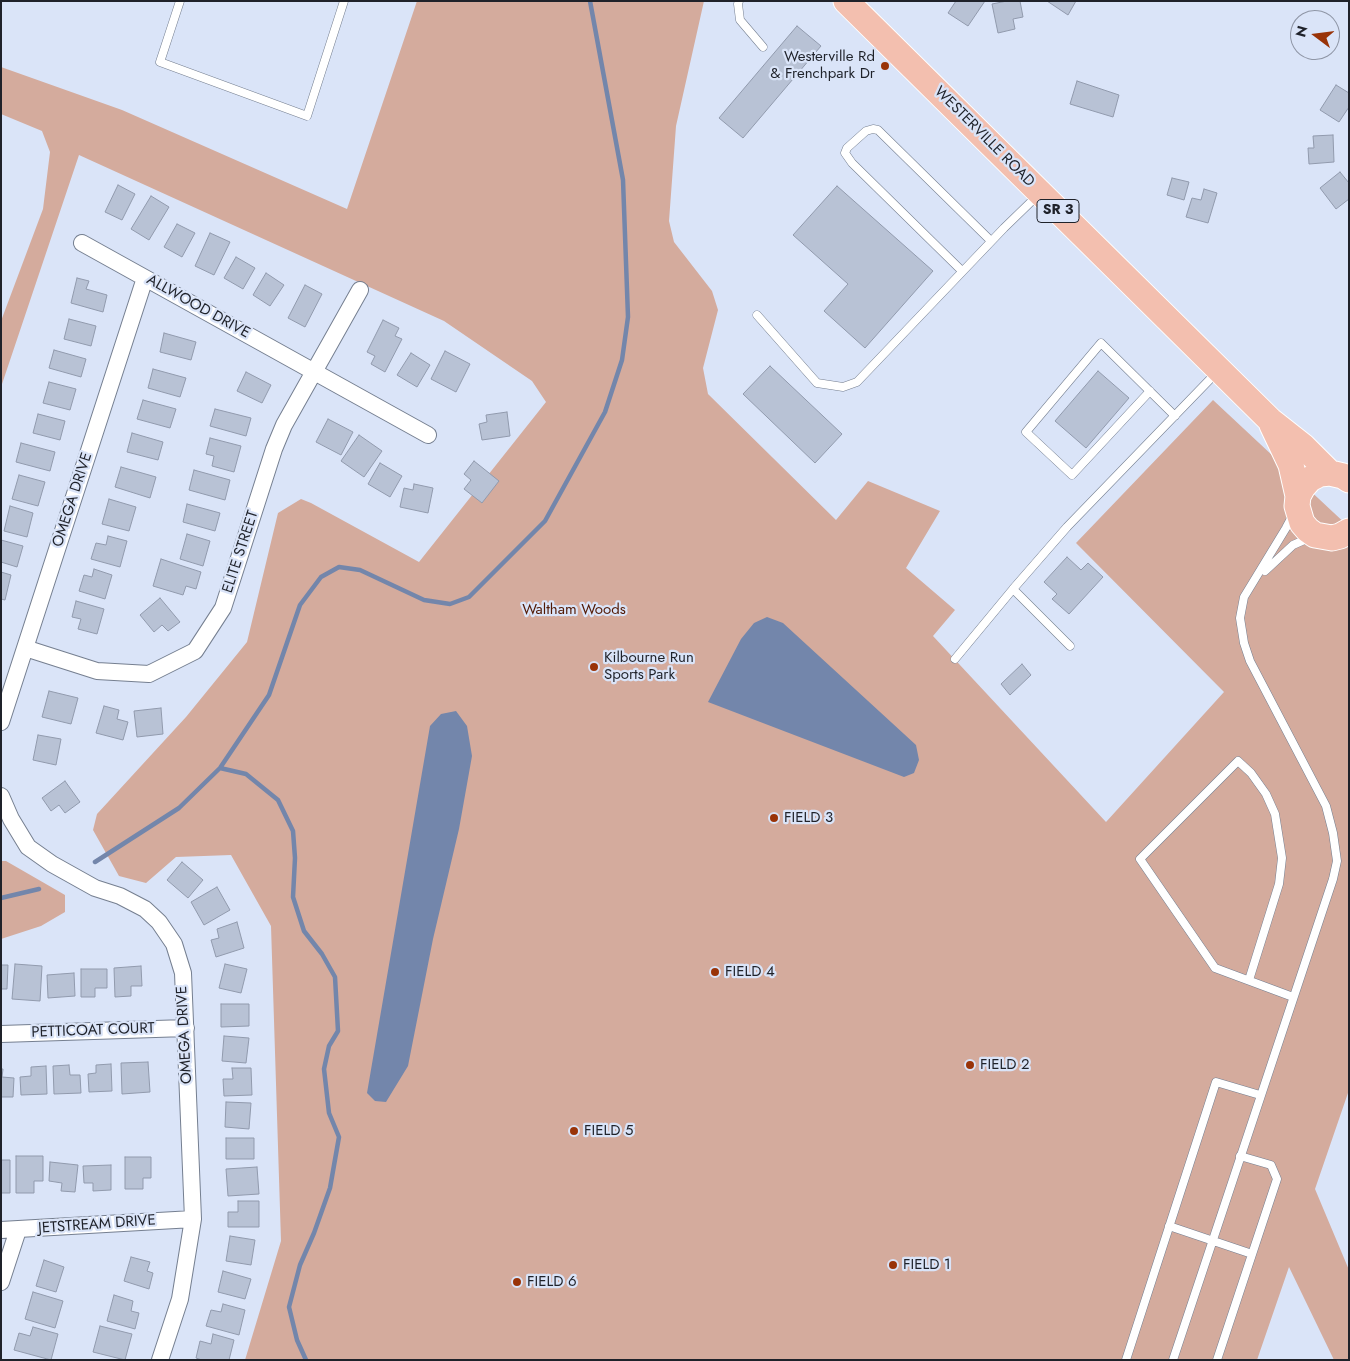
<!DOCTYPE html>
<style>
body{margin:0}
#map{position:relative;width:1350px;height:1361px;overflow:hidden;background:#dae4f8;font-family:Jost,sans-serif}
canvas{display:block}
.frame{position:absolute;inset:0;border:2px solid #1f222a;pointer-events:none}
.north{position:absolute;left:1290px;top:10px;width:50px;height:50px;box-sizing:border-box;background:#dae4f8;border:1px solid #8f96a6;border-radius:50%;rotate:285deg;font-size:14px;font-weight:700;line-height:20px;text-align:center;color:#1f222a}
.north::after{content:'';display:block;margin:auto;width:18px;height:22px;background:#993308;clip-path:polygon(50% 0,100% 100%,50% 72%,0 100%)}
</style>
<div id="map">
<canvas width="1350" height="1361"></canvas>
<div class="frame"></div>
<div class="north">N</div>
</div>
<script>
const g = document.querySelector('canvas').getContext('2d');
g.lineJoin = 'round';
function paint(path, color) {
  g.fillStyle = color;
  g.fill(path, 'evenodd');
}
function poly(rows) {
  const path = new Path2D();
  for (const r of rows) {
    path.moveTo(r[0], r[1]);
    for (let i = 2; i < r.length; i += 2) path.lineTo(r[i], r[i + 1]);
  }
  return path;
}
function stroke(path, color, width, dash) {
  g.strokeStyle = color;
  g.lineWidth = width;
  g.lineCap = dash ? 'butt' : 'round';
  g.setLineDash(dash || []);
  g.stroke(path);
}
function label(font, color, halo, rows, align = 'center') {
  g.font = font + ' Jost,sans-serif';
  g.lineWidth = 4.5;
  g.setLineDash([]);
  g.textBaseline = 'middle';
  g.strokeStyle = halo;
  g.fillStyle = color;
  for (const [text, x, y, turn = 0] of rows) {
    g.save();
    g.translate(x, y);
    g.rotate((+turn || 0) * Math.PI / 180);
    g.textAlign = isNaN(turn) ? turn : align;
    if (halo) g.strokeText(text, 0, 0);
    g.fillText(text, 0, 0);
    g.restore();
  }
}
paint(poly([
 [417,1,704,1,676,126,669,221,674,242,712,291,718,310,703,368,708,394,836,520,868,481,940,511,906,568,955,610,933,636,1106,822,1224,692,1076,543,1213,400,1349,527,1349,1090,1315,1189,1349,1270,1349,1360,1334,1360,1289,1267,1257,1360,245,1360,281,1241,271,926,231,855,176,857,146,883,119,876,93,830,97,814,186,717,247,642,278,513,301,499,311,503,419,562,546,402,532,381,444,321,79,155,1,387,1,321,43,209,50,152,42,131,1,114,1,67,122,110,347,209],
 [1,861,6,861,65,895,65,912,41,926,1,939]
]), '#d4ab9d');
paint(poly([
 [767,617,783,623,916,745,919,760,914,773,904,777,708,702,741,639,754,623],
 [456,711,467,726,472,756,459,829,433,939,408,1066,386,1102,375,1101,367,1093,430,726,441,714]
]), '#7386ab');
stroke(poly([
 [220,768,246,774,278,800,293,831,295,858,293,897,304,931,322,954,335,977,338,1031,329,1046,324,1069,329,1113,339,1137,330,1188,314,1233,300,1265,289,1307,297,1340,306,1360],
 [95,862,179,808,220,768,269,695,300,605,321,577,339,567,360,570,424,600,450,604,469,597,545,521,605,412,622,360,628,317,623,180,590,1],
 [1,898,39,889]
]), '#7386ab', 4.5);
const building = poly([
 [956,1,985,1,968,26,948,13,956,1],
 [1007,1,1020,1,1023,17,1013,19,1015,29,998,33,992,4,1007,1],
 [1047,1,1076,1,1068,15,1047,1],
 [797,26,821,46,743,138,719,118,797,26],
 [1077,81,1119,95,1113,117,1070,104,1077,81],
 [1336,85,1349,93,1349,107,1339,122,1320,110,1336,85],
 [1333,135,1334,162,1309,164,1308,148,1314,148,1313,136,1333,135],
 [1340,172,1349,183,1349,199,1336,209,1320,188,1340,172],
 [1172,178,1189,182,1184,200,1167,195,1172,178],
 [118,185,135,194,122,220,105,212,118,185],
 [837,186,933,271,865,348,824,311,848,284,793,235,837,186],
 [1204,189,1217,193,1208,223,1186,217,1192,198,1201,200,1204,189],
 [151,196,169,207,149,240,131,229,151,196],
 [177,224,195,233,182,257,164,247,177,224],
 [210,233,230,242,214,275,195,266,210,233],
 [236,257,255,268,243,289,224,278,236,257],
 [266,273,284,285,270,306,253,295,266,273],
 [77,278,89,281,86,289,107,295,103,312,71,303,77,278],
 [305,285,322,294,305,327,288,318,305,285],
 [69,319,96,326,91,346,64,339,69,319],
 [383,320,399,328,395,336,402,339,385,372,371,364,375,356,367,352,383,320],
 [164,333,196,342,191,360,160,352,164,333],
 [54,350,86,359,81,377,49,368,54,350],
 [445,351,470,364,456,392,431,379,445,351],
 [411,353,430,365,417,387,397,375,411,353],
 [770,366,842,434,815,463,743,394,770,366],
 [153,369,186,378,180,397,148,388,153,369],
 [1098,371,1129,398,1086,448,1055,421,1098,371],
 [246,372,271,385,262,403,237,391,246,372],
 [49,382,76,389,70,410,43,403,49,382],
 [143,400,176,409,170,428,137,419,143,400],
 [215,409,251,418,246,436,210,426,215,409],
 [507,412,510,436,482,440,479,424,487,422,486,415,507,412],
 [38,414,65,421,60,440,33,433,38,414],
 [328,419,353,432,341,455,316,442,328,419],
 [132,433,163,442,158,460,127,452,132,433],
 [359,435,382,451,364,477,341,461,359,435],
 [210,438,241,446,234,472,212,466,214,456,206,454,210,438],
 [21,443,55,452,50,471,16,462,21,443],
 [474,461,499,481,482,503,464,489,471,480,464,474,474,461],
 [380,463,402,476,390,497,368,484,380,463],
 [121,467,156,477,150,498,115,487,121,467],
 [194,470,230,480,225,500,189,490,194,470],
 [19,475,45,482,38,506,12,499,19,475],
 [414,484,433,488,428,513,400,507,404,488,413,490,414,484],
 [109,499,136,507,129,531,102,524,109,499],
 [187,504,220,513,215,531,183,522,187,504],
 [10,506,33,513,27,537,4,531,10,506],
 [187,534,210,541,203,566,180,559,187,534],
 [108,536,127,541,120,567,91,559,96,543,106,545,108,536],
 [1,540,23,546,17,567,1,562,1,540],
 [1067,557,1081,570,1088,563,1103,577,1069,614,1052,599,1057,594,1044,582,1067,557],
 [161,559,201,572,196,589,186,586,183,595,153,586,161,559],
 [94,569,112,575,105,599,79,591,84,575,92,577,94,569],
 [1,572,11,575,5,600,1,599,1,572],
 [160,598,180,622,168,631,162,625,154,632,140,615,160,598],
 [76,601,104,609,97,634,78,629,81,619,72,617,76,601],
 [1022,664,1031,675,1010,695,1001,684,1022,664],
 [49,691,78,698,71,724,42,717,49,691],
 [104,706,119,710,117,719,128,722,123,740,96,733,104,706],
 [161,708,163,734,137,737,134,711,161,708],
 [38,735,61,739,56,765,33,760,38,735],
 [65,781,80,802,65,813,59,805,51,811,42,798,65,781],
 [182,862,203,880,188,898,167,880,182,862],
 [217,887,230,910,204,925,191,902,217,887],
 [237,922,244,948,216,957,211,940,219,938,217,929,237,922],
 [15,964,42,966,40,1001,12,999,15,964],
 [225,964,247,969,241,993,219,988,225,964],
 [1,965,8,965,7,989,1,989,1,965],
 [141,966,142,986,131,986,131,996,115,997,114,968,141,966],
 [81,969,107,969,107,988,95,988,95,997,81,997,81,969],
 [74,973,75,996,48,998,47,975,74,973],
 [221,1004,249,1004,249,1026,221,1027,221,1004],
 [224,1036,249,1038,246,1063,222,1061,224,1036],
 [148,1062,150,1092,122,1094,121,1063,148,1062],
 [111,1064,112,1091,89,1092,88,1074,96,1073,96,1065,111,1064],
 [69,1065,70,1075,80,1075,81,1093,54,1094,53,1066,69,1065],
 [46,1066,47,1094,21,1095,20,1077,31,1076,31,1067,46,1066],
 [232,1068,251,1068,252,1095,224,1096,223,1079,233,1079,232,1068],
 [1,1069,3,1069,2,1077,14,1078,13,1097,1,1097,1,1069],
 [226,1102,251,1103,249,1129,225,1127,226,1102],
 [226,1138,254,1138,254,1159,226,1159,226,1138],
 [16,1156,43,1156,43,1181,34,1181,34,1193,16,1193,16,1156],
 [125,1157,151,1157,151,1178,143,1178,143,1189,125,1189,125,1157],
 [1,1160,10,1160,10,1193,1,1193,1,1160],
 [50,1162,78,1165,75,1192,61,1191,62,1183,49,1181,50,1162],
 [111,1165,111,1190,93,1191,93,1183,84,1183,83,1166,111,1165],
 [257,1167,259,1194,228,1196,226,1169,257,1167],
 [238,1201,259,1201,259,1227,228,1227,228,1212,238,1212,238,1201],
 [230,1236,255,1240,251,1265,226,1261,230,1236],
 [131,1257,150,1262,147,1271,153,1273,149,1289,124,1281,131,1257],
 [44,1260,64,1267,56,1292,36,1286,44,1260],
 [223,1271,251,1279,245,1299,218,1292,223,1271],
 [33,1292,63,1301,55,1328,25,1319,33,1292],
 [114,1295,133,1301,131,1311,139,1313,135,1329,107,1321,114,1295],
 [223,1304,245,1310,239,1335,206,1326,211,1310,221,1312,223,1304],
 [100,1326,132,1334,125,1360,93,1352,100,1326],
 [33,1327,58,1334,51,1360,14,1350,19,1333,30,1336,33,1327],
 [213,1334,234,1340,229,1360,202,1360,196,1358,200,1341,211,1344,213,1334]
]);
paint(building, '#b8c2d5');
stroke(building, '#919aad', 1);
const service = poly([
 [180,1,160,62,307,116,344,1],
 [739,1,738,4,740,20,763,47],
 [962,271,852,163,845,153,847,148,866,131,873,129,878,130,991,241],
 [757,315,817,383,843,387,857,382,1004,228,1037,196],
 [1150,391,1072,475,1026,432,1101,343,1175,416],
 [1265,571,1293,545,1311,537],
 [1070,646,1013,589,1067,527,1217,372],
 [955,659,1013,589],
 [1249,980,1279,884,1282,858,1275,814,1266,794,1251,773,1238,761,1140,859,1215,968,1293,997],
 [1169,1226,1252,1254],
 [1126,1360,1216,1082,1260,1095],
 [1173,1360,1333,879,1337,861,1333,833,1326,806,1250,661,1244,643,1240,618,1244,597,1286,528,1293,515],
 [1217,1360,1277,1179,1271,1165,1240,1156]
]);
const minor = poly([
 [82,243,428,435],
 [25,648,97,671,149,674,195,651,223,608,274,449,284,425,360,290],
 [1,722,145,278],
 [1,796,11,819,28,847,52,864,95,888,120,896,145,909,159,922,174,944,183,973,193,1219,180,1299,160,1360],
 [1,1034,186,1028],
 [1,1230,193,1219],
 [1,1282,18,1230]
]);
const primary = poly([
 [846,1,1270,420,1303,446,1330,473],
 [1272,425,1291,465,1298,496],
 [1349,480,1343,476,1330,473,1320,474,1310,479,1303,487,1298,496,1297,506,1302,523,1308,530,1315,535,1332,538,1340,536,1349,531]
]);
stroke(service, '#757f90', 9);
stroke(minor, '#757f90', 18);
stroke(primary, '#fff', 27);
stroke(service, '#fff', 8);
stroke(minor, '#fff', 16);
stroke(primary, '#f3bfaf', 25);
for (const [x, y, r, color] of [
 [885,66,5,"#993308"],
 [594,667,5,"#993308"],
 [774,818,5,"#993308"],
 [715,972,5,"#993308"],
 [970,1065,5,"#993308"],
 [574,1131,5,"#993308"],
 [893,1265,5,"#993308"],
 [517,1282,5,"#993308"]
]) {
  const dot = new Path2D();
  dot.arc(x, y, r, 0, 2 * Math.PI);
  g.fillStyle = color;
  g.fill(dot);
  stroke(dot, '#dae4f8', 2);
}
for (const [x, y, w] of [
 [1058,211,42]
]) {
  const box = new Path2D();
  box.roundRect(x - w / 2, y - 11.5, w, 23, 4);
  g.fillStyle = '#dae4f8';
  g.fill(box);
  stroke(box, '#1f222a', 1);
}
label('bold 14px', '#1f222a', null, [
 ["SR 3",1058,211]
]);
label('15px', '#1f222a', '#dae4f8', [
 ["Westerville Rd",875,57,"right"],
 ["& Frenchpark Dr",875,74,"right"],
 ["Kilbourne Run",604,658],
 ["Sports Park",604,675],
 ["FIELD 3",784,818],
 ["FIELD 4",725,972],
 ["FIELD 2",980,1065],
 ["FIELD 5",584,1131],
 ["FIELD 1",903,1265],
 ["FIELD 6",527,1282]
], 'left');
label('15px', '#1f222a', '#dae4f8', [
 ["WESTERVILLE ROAD",984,137,45],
 ["ALLWOOD DRIVE",198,307,29],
 ["OMEGA DRIVE",73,500,-72],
 ["ELITE STREET",241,552,-72],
 ["PETTICOAT COURT",93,1031,-2],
 ["OMEGA DRIVE",185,1035,-93],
 ["JETSTREAM DRIVE",97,1225,-4]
]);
label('15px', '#511803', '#dae4f8', [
 ["Waltham Woods",574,610]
]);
</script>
